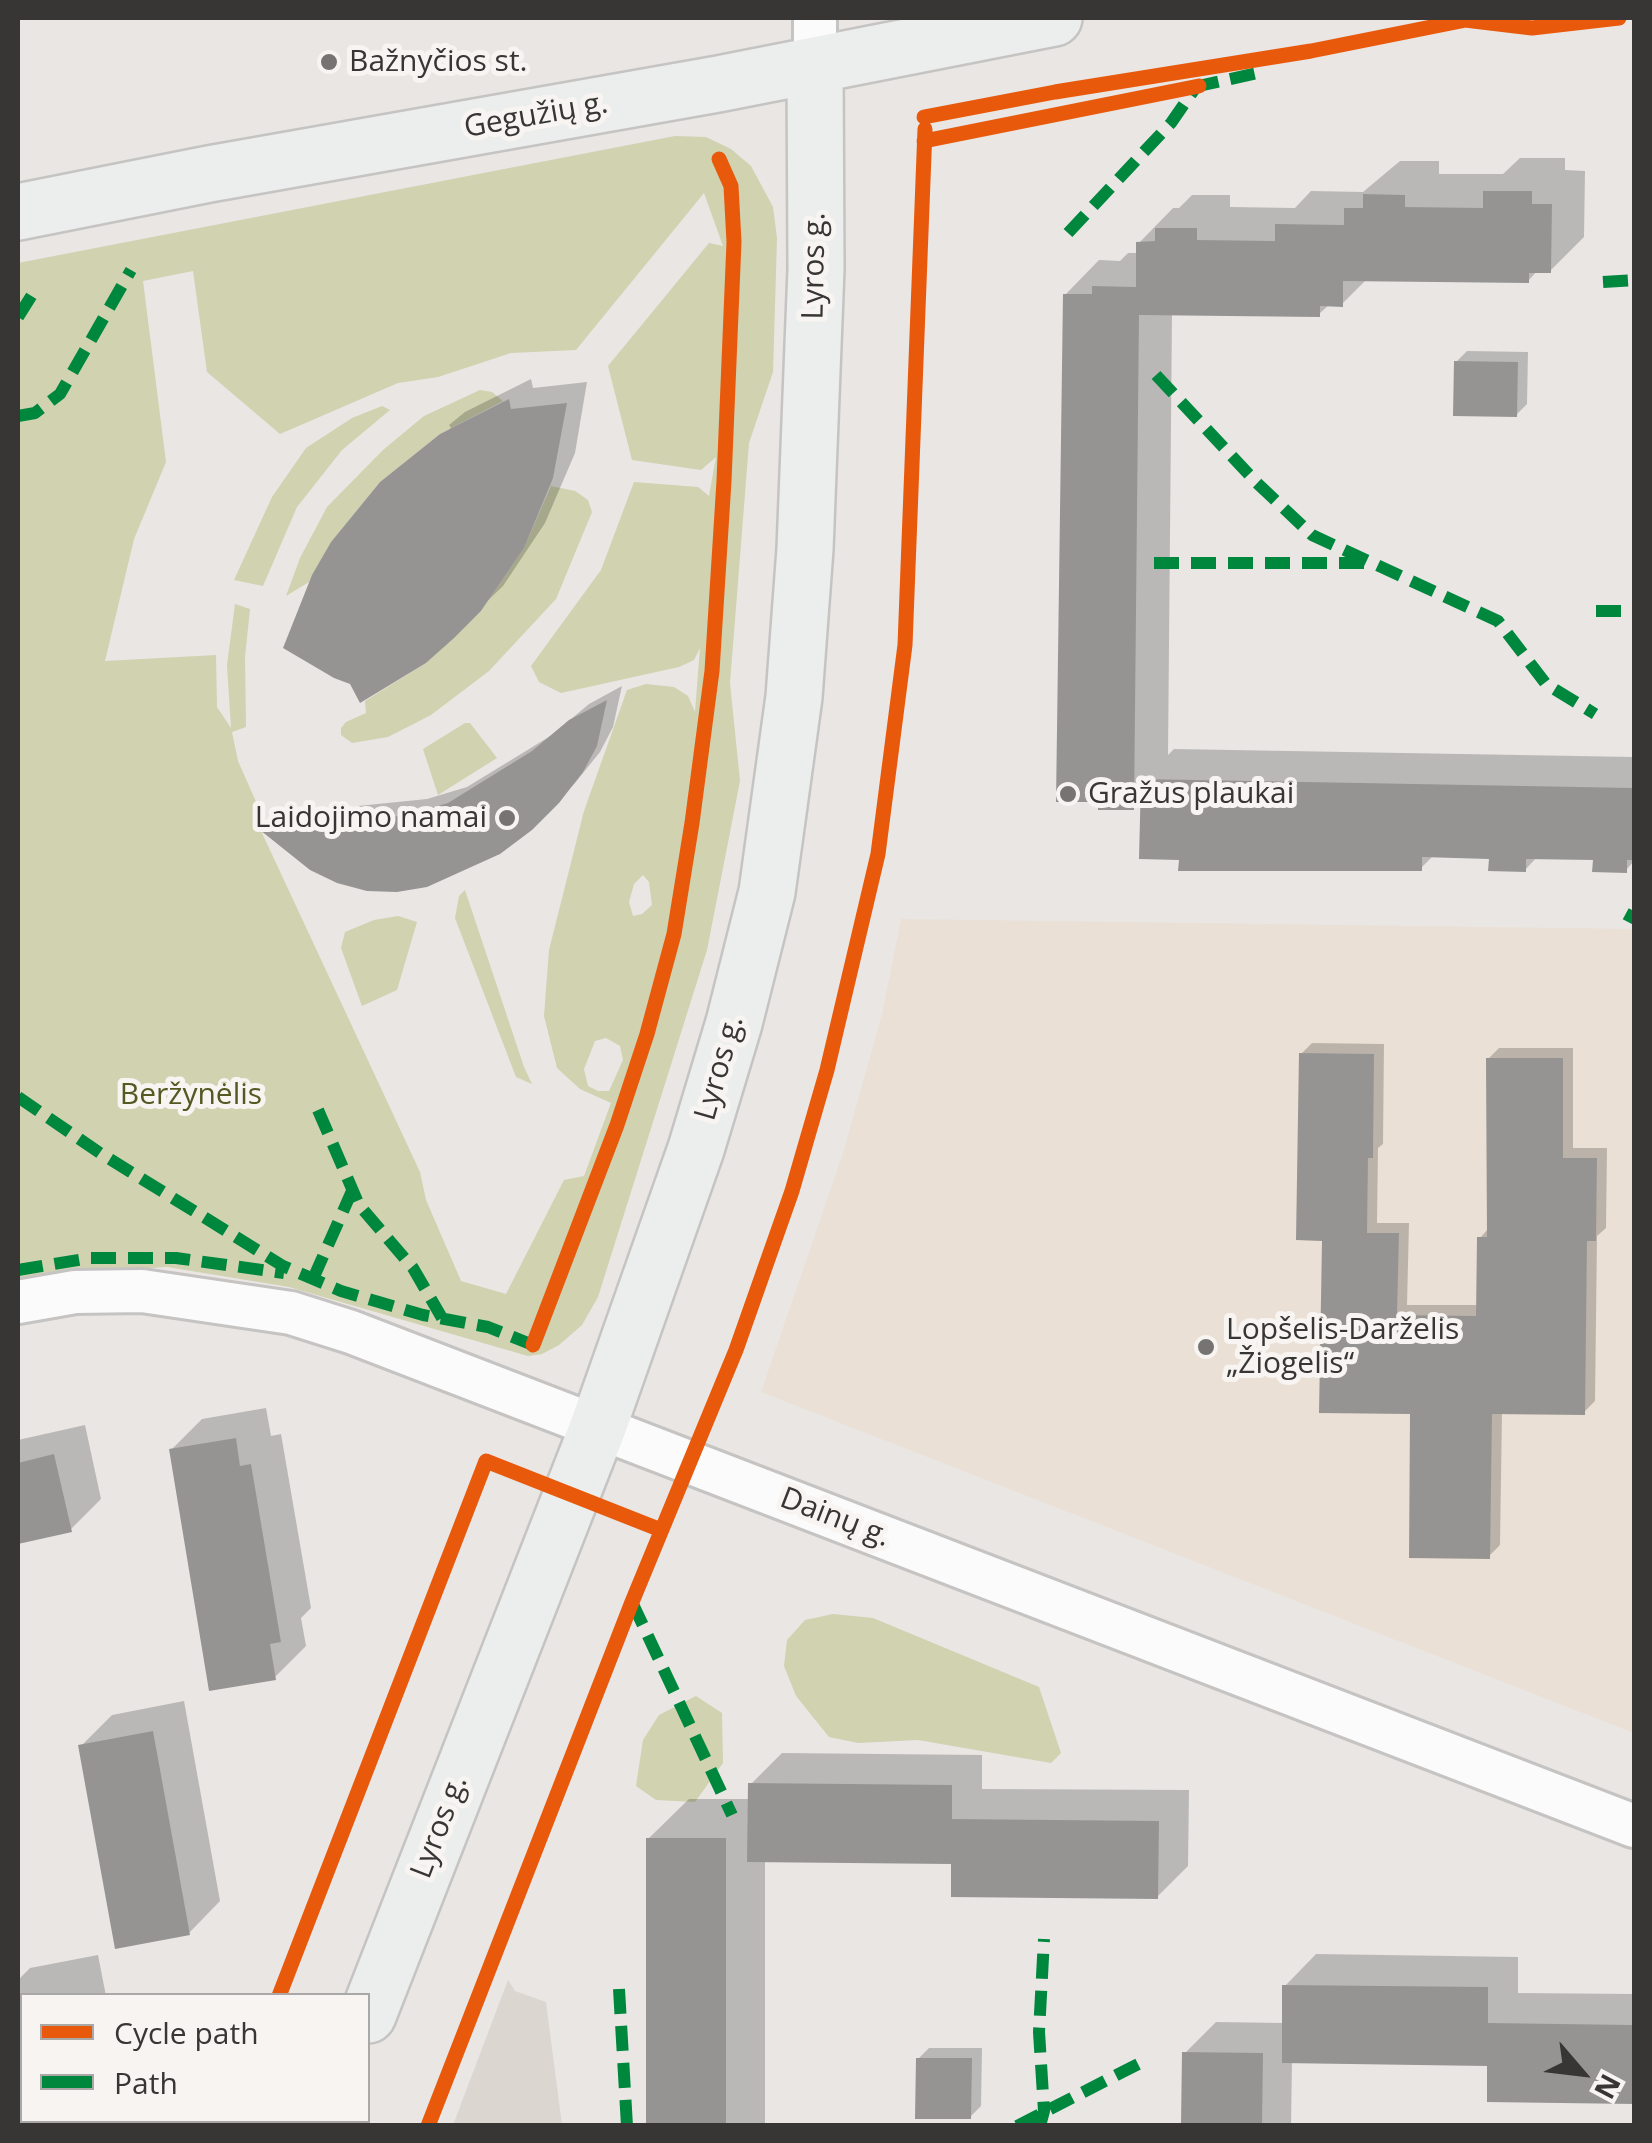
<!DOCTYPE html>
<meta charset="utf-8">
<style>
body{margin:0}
#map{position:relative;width:1652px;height:2143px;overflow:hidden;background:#e9e6e4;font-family:"Open Sans",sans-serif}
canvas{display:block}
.frame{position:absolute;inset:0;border:20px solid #373635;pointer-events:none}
.legend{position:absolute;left:20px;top:1993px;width:350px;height:130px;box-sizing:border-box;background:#f7f4f1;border:2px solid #aaa8a6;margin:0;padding:12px 18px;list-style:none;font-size:30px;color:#373635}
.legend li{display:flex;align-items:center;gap:20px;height:50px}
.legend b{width:50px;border:2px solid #aaa8a6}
.north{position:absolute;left:1532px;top:2023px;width:100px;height:100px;-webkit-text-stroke:8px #f7f4f1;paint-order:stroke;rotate:118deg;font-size:28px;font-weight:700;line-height:40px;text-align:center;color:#373635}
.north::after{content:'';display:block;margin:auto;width:35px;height:45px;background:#373635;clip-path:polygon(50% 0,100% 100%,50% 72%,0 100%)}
</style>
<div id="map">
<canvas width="1652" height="2143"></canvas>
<div class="frame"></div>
<ul class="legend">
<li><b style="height:12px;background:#e8590c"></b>Cycle path</li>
<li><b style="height:12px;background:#00873e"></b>Path</li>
</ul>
<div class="north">N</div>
</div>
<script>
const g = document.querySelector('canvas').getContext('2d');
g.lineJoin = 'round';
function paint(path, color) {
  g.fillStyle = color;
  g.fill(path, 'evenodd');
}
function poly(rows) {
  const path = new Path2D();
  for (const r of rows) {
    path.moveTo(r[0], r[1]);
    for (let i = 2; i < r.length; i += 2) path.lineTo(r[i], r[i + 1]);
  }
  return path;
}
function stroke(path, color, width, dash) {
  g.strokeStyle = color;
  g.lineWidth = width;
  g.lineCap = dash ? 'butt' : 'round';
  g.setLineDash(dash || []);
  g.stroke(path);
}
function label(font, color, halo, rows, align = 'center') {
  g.font = font + ' "Open Sans",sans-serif';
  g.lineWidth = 10;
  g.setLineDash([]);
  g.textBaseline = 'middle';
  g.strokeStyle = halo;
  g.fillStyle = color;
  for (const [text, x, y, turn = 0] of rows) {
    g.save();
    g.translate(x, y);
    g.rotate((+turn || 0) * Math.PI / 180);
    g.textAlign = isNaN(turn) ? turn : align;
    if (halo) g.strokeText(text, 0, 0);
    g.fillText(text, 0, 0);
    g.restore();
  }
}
paint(poly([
 [508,1980,515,1991,546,2002,562,2125,453,2125]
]), '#dcd6d1');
paint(poly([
 [901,919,1634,929,1634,1733,761,1392,843,1153,882,1014]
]), '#eae0d5');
paint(poly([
 [675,136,706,137,731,149,751,166,773,207,777,238,773,372,749,443,730,683,740,781,707,950,598,1297,582,1325,559,1345,542,1354,528,1356,289,1287,167,1267,55,1274,18,1280,18,263],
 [704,193,723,246,709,243,608,366,632,460,701,470,716,457,709,496,698,487,634,482,601,570,531,666,539,682,561,693,679,667,694,660,700,648,695,712,688,696,674,687,646,684,627,690,584,811,549,950,544,1016,557,1068,580,1089,611,1103,584,1176,564,1180,506,1294,461,1281,426,1200,420,1172,262,833,268,829,238,761,232,732,246,727,245,657,250,609,235,604,227,665,231,728,217,707,216,655,105,661,134,539,166,462,143,281,193,271,207,372,280,434,398,383,438,377,511,353,576,350],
 [643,875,649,882,652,905,642,914,633,916,629,902,634,884],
 [606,1038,620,1046,623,1060,609,1091,598,1091,588,1086,584,1069,595,1041],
 [480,390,492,392,503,401,440,434,380,482,331,542,309,582,286,596,300,558,327,507,383,450,424,416],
 [382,406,390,410,342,450,297,507,263,586,234,580,272,497,306,448,352,418],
 [551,486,575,491,588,500,592,512,556,599,489,671,431,715,388,737,352,743,341,735,341,728,346,722,366,713,365,701,426,663,481,611,524,548],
 [465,723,470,723,497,758,438,795,423,749],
 [465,890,524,1067,532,1084,516,1077,455,918,459,896],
 [398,916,417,922,397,990,362,1006,341,948,345,932,374,920],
 [833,1614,873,1618,1039,1687,1061,1753,1051,1763,918,1740,858,1743,829,1737,796,1696,784,1666,787,1640,805,1620],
 [696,1696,722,1713,723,1763,695,1802,656,1800,636,1786,643,1740,659,1715]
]), '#d0d2b0');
paint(poly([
 [1520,158,1565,158,1565,170,1585,171,1584,237,1550,271,1538,270,1528,281,1367,279,1342,304,1330,304,1319,314,1172,313,1168,755,1174,749,1634,757,1634,861,1626,870,1595,857,1538,856,1525,870,1491,856,1434,855,1421,868,1182,857,1143,798,1133,807,1065,295,1099,260,1120,261,1128,253,1139,253,1139,243,1173,208,1179,208,1192,195,1230,195,1230,207,1295,208,1311,191,1363,192,1400,161,1439,161,1439,174,1503,174],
 [1467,351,1528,352,1527,404,1516,415,1456,362],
 [531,379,533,388,587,382,575,453,545,523,503,586,479,609,385,481,451,428,449,425,465,412],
 [622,686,613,727,600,752,575,783,530,828,263,830,279,814,427,799,467,787,552,735,589,704],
 [1312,1043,1384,1044,1383,1144,1378,1148,1377,1223,1409,1223,1407,1305,1479,1305,1480,1238,1489,1228,1488,1059,1499,1048,1573,1048,1573,1148,1607,1148,1606,1228,1597,1236,1595,1401,1584,1412,1502,1412,1500,1545,1489,1556,1324,1238,1301,1054],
 [266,1408,271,1436,281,1434,311,1608,301,1618,306,1646,275,1677,171,1450,202,1419],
 [85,1425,101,1499,70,1530,18,1542,18,1440],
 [184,1701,220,1901,189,1933,81,1746,112,1715],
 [782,1753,982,1755,982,1789,1189,1790,1188,1866,1157,1897,954,1861,765,1859,765,2126,648,2126,648,1839,689,1799,750,1799,750,1785],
 [1316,1954,1518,1957,1518,1993,1634,1994,1634,2101,1489,2099,1490,2064,1292,2061,1291,2126,1184,2126,1185,2053,1216,2022,1284,2023,1285,1986],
 [98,1955,106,1996,22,1996,22,2120,129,2120,130,2126,22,2126,18,2102,18,1980,30,1968],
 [929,2048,982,2048,981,2106,970,2117,918,2059]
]), '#0003');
paint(poly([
 [1483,191,1532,191,1532,204,1552,204,1551,273,1529,273,1529,283,1343,281,1343,307,1320,306,1320,317,1139,315,1134,810,1098,810,1098,802,1056,802,1063,294,1092,294,1092,286,1136,287,1136,242,1155,241,1155,228,1197,228,1197,240,1275,241,1275,224,1344,225,1344,208,1363,208,1363,194,1405,195,1405,207,1483,208],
 [1454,361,1518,362,1517,417,1453,416],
 [509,399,511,409,567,403,553,478,524,548,481,611,454,638,426,663,360,703,350,684,334,678,283,648,312,575,331,542,380,482,440,434],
 [607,700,597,746,583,772,559,803,532,830,500,854,427,887,397,892,367,891,337,883,310,870,260,830,408,815,448,803,532,751,569,720],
 [1141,779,1634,788,1634,860,1627,860,1627,873,1592,872,1593,860,1526,859,1526,872,1488,871,1489,859,1422,857,1422,871,1178,871,1179,860,1139,859],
 [1299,1053,1374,1054,1373,1158,1368,1158,1367,1233,1399,1233,1397,1315,1476,1316,1477,1237,1487,1237,1486,1058,1563,1058,1563,1158,1597,1158,1596,1241,1587,1241,1585,1415,1492,1414,1490,1559,1409,1558,1410,1414,1319,1413,1322,1241,1296,1240],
 [236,1438,240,1466,251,1464,281,1642,270,1644,276,1680,209,1691,169,1449],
 [54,1454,72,1532,18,1544,18,1463],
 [153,1731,190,1935,115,1949,78,1745],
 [748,1783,952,1785,952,1819,1159,1821,1158,1899,951,1897,951,1864,747,1862],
 [646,1838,726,1838,726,2126,646,2126],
 [1282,1985,1488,1987,1488,2023,1634,2025,1634,2104,1487,2102,1487,2066,1282,2063],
 [1182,2052,1263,2053,1262,2126,1181,2126],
 [916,2058,972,2058,971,2119,915,2119]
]), '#969493');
const street = poly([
 [815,65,815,18],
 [18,1302,75,1292,142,1291,291,1313,351,1332,1634,1826]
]);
const secondary = poly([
 [18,212,209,174,718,84,1054,18],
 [368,2015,598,1427,696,1149,734,1023,767,892,794,697,805,549,816,269,815,65],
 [326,2126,327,2120]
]);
stroke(street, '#c6c4c3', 48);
stroke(secondary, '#c6c4c3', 60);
stroke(street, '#fcfbfb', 42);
stroke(secondary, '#ebeeed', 55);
stroke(poly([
 [1194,87,1262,72],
 [1068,233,1171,123,1196,87],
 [1603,282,1634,280],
 [18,317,37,287],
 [1156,375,1256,482,1312,535,1498,621,1546,684,1595,714],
 [18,416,35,413,60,394,131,270],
 [1154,563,1364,563],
 [1596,611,1634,611],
 [1628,922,1634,911],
 [18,1097,100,1153,283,1266,341,1291,423,1315,488,1327,533,1345,537,1335],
 [318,1110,359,1205,413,1268,442,1318],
 [18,1270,90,1258,176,1258,284,1273],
 [313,1279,352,1191],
 [632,1602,732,1815],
 [619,1989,627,2126],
 [229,2126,231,2120],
 [1017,2126,1146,2060],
 [1040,2126,1044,2111,1039,2032,1044,1939]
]), '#00873e', 12, [25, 12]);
stroke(poly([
 [1465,20,1532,28,1619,18],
 [924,117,1055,92,1311,51,1476,18],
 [924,141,1199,86],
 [533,1345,617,1125,647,1034,674,934,692,823,712,671,724,481,734,242,731,186,719,159],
 [279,1996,486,1461,661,1530],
 [428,2126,632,1602,736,1350,792,1191,827,1070,878,854,905,645,925,129]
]), '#e8590c', 15);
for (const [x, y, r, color] of [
 [329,62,10,"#757472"],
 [1068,794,10,"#757472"],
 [507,818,10,"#757472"],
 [1206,1347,10,"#757472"]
]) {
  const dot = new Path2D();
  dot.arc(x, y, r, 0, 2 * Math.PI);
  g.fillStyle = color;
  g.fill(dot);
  stroke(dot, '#f7f4f1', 4);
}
label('30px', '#373635', '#f7f4f1', [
 ["Bažnyčios st.",349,62],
 ["Gražus plaukai",1088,794],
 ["Laidojimo namai",487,818,"right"],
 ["Lopšelis-Darželis",1226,1330],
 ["„Žiogelis“",1226,1364]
], 'left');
label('30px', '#373635', '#f7f4f1', [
 ["Gegužių g.",536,116,-10],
 ["Lyros g.",815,266,-89],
 ["Lyros g.",720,1068,-74],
 ["Dainų g.",835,1518,21],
 ["Lyros g.",440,1827,-69]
]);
label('30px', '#555822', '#f7f4f1', [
 ["Beržynėlis",191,1095]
]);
</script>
